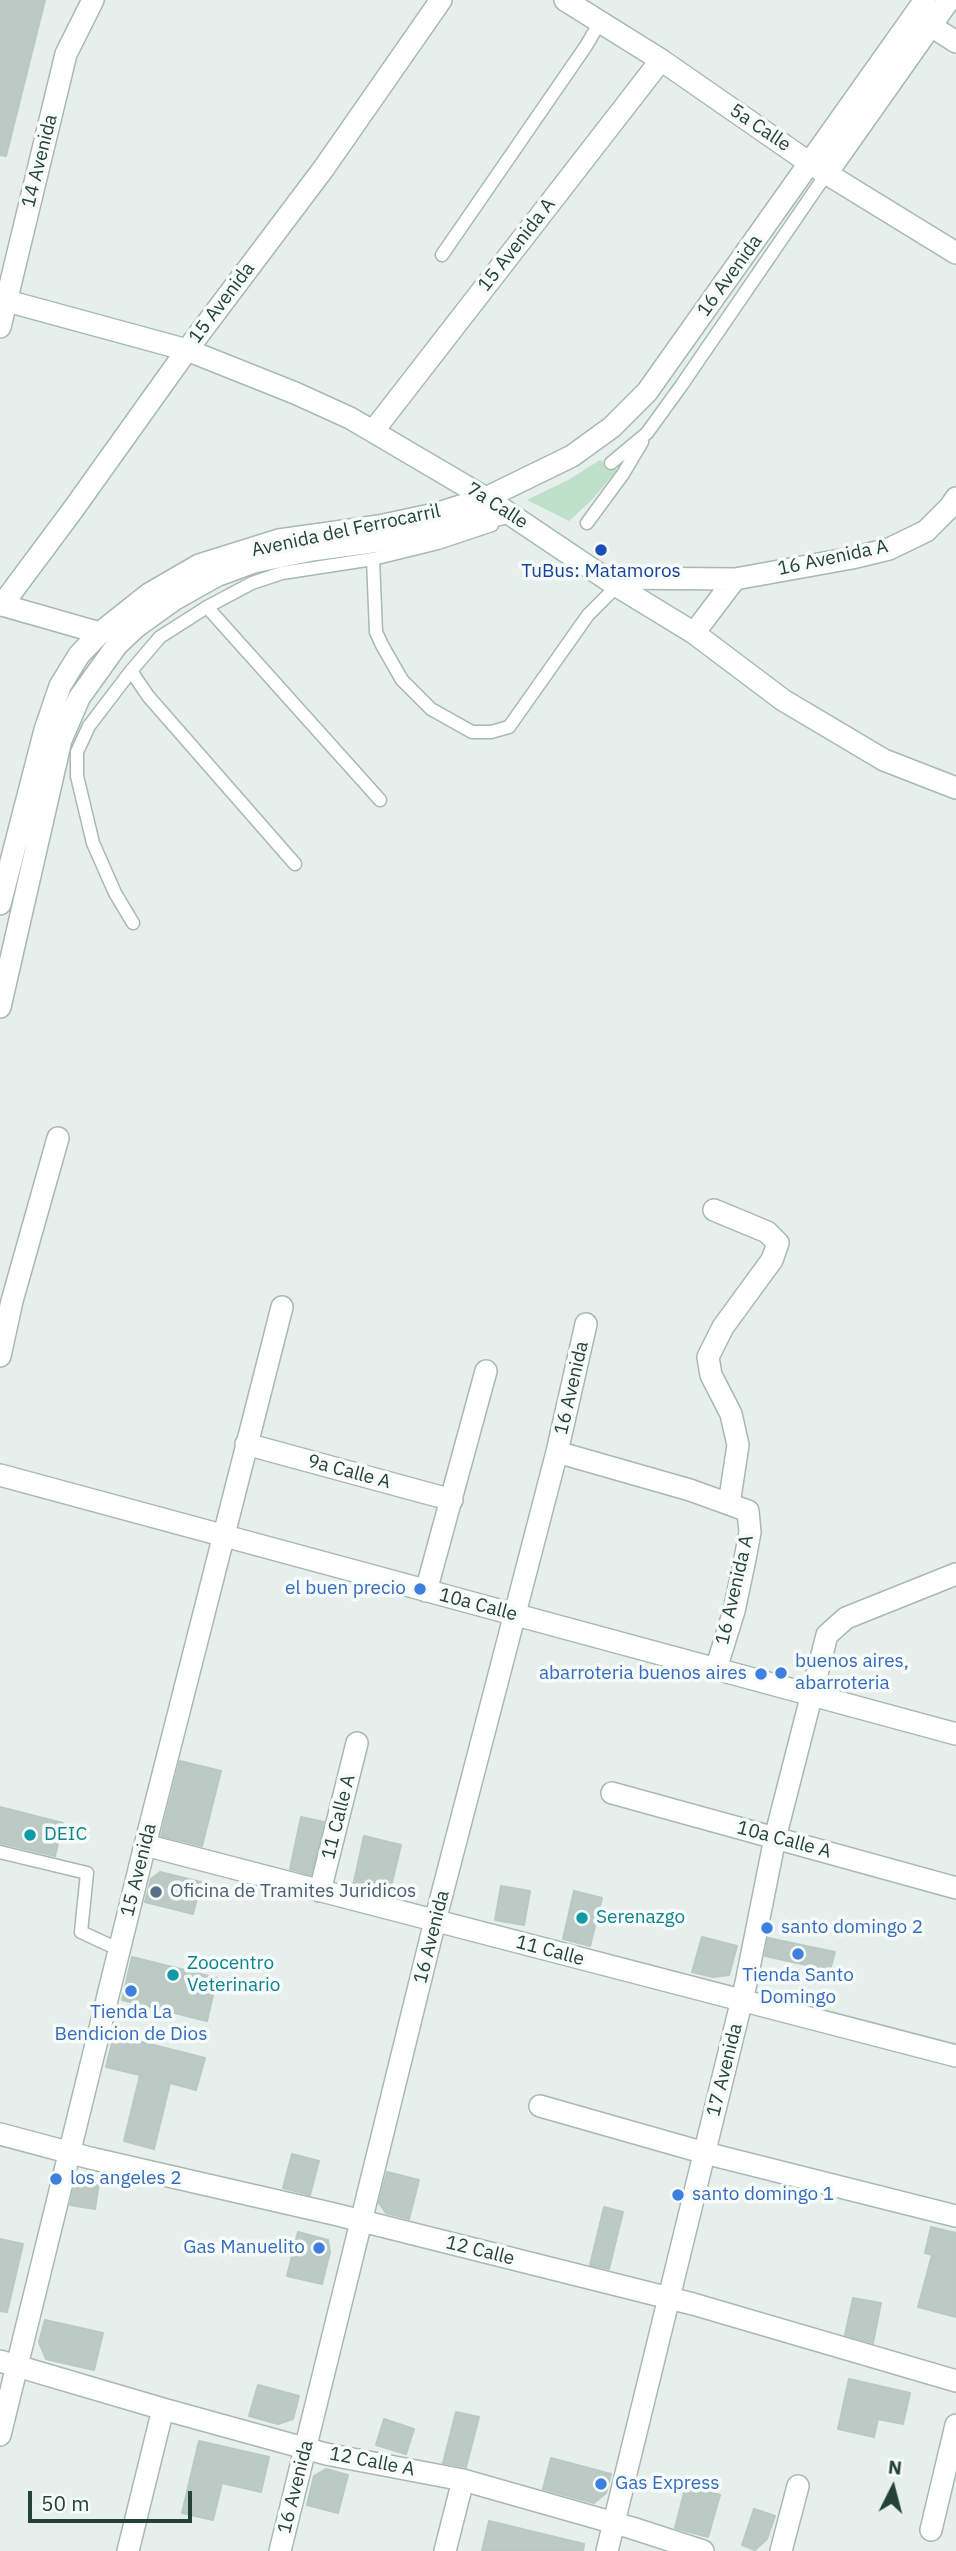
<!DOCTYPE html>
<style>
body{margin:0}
#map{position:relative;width:956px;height:2551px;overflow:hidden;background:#e6efeb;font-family:"IBM Plex Sans",sans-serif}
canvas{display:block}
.north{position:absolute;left:858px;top:2453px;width:70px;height:70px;-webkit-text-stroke:5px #f7fbf9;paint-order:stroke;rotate:6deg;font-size:19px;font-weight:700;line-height:28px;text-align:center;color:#24423a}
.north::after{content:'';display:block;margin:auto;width:24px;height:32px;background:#24423a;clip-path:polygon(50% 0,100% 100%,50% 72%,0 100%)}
.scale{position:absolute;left:28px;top:2491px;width:164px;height:32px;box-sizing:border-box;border:4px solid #24423a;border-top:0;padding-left:9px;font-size:21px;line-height:24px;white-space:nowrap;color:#24423a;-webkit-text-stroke:5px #f7fbf9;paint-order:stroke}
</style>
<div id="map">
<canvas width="956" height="2551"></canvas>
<div class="north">N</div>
<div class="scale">50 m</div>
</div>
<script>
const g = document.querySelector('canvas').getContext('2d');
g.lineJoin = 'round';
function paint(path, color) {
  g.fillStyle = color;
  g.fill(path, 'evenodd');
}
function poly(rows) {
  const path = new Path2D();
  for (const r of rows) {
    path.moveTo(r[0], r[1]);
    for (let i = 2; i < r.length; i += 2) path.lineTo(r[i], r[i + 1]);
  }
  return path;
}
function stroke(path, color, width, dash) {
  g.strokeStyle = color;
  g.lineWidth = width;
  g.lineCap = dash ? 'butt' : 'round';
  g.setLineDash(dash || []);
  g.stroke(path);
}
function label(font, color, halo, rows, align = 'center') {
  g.font = font + ' "IBM Plex Sans",sans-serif';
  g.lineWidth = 7;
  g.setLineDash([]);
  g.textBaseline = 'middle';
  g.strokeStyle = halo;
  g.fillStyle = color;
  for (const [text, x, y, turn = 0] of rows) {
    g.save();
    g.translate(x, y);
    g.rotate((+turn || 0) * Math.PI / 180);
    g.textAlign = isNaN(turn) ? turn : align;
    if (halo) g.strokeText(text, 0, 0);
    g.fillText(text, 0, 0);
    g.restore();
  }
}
paint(poly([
 [600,460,617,470,591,501,569,521,527,500,568,480]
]), '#bfe0c8');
const building = poly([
 [0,0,45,0,6,156,0,155,0,0],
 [180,1761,221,1771,202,1846,161,1836,180,1761],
 [0,1807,63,1823,55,1856,0,1843,0,1807],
 [301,1817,324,1822,311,1875,290,1869,301,1817],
 [364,1836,401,1845,389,1895,353,1886,364,1836],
 [160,1872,201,1882,193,1914,145,1902,151,1879,160,1872],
 [501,1886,530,1891,524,1925,495,1920,501,1886],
 [574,1891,602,1898,590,1946,563,1939,574,1891],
 [702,1937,737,1946,729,1975,713,1977,692,1972,702,1937],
 [768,1938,835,1952,830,1970,765,1956,768,1938],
 [132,1957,217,1978,207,2021,122,2000,132,1957],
 [114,2035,205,2058,196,2090,170,2083,154,2149,124,2141,140,2075,106,2067,114,2035],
 [292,2154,319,2161,310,2195,283,2188,292,2154],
 [387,2172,419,2180,409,2219,386,2213,379,2203,387,2172],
 [78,2173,100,2176,95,2209,70,2205,78,2173],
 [604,2207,623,2212,609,2269,590,2265,604,2207],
 [931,2227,956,2233,956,2317,918,2307,932,2255,925,2253,931,2227],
 [298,2232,328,2240,330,2252,322,2284,287,2276,298,2232],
 [0,2239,23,2244,7,2312,0,2311,0,2239],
 [853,2298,881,2303,873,2343,845,2335,853,2298],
 [45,2320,103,2333,94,2370,46,2359,39,2342,45,2320],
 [849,2379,910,2393,903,2424,878,2419,874,2437,838,2429,849,2379],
 [258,2385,299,2396,293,2419,278,2424,249,2416,258,2385],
 [456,2412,479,2417,466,2467,443,2463,456,2412],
 [384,2419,414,2429,406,2454,376,2445,384,2419],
 [199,2441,269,2457,261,2492,222,2483,213,2520,182,2513,199,2441],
 [551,2458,611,2474,606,2493,594,2503,543,2489,551,2458],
 [326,2469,348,2475,338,2513,307,2505,314,2476,326,2469],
 [686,2485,720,2495,708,2537,675,2528,686,2485],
 [754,2509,775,2516,767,2539,755,2550,742,2545,754,2509],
 [489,2521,584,2544,583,2551,482,2551,489,2521]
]);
paint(building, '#bbcac4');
stroke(building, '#b8c9c2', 2);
const service = poly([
 [442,255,586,46,600,22],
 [611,463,647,433,681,386,827,173],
 [587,523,623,474,642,442],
 [373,559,376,632,382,645,402,680,431,709,472,732,491,732,509,727,588,615,617,586],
 [207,607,380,800],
 [131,671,89,726,77,752,77,776,93,843,115,893,133,923],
 [295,864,148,696,131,671,160,637,207,607,252,583,282,573,373,559,438,543,492,525],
 [0,1852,87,1873,81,1932,120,1950]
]);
const minor = poly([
 [931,26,956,42],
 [374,430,661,60],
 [2,605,100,633],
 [0,904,45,730,60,686,79,655,100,633,149,594,199,565,279,540,379,526,435,514,486,498],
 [0,1007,61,740,79,698,117,645,136,627,175,599,216,576,254,562,312,550,379,541,506,513],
 [714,1210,767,1232,778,1243,772,1260,723,1327,708,1357,711,1375,731,1414,738,1445,729,1504],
 [0,1356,12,1301,58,1138],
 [246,1444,452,1500],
 [557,1452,690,1490,748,1511,750,1532,745,1559,734,1611,716,1669],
 [0,1475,956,1734],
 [426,1591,486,1371],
 [612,1793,956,1888],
 [145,1845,956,2056],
 [320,1891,357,1743],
 [540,2106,705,2153,956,2216],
 [0,2134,90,2158,334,2214,693,2304,956,2381],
 [0,2361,163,2409,326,2454,463,2480,632,2528,703,2551],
 [0,2435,145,1845,282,1307],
 [931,2530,956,2425],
 [128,2551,163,2409],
 [280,2551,435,1921,557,1452,586,1324],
 [445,2551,463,2480],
 [607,2551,746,1983,775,1838,827,1635,846,1618,956,1574],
 [781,2551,798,2486]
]);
const tertiary = poly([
 [565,0,661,60,811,164,956,253],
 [827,173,949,0],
 [0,327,66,54,93,0],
 [187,350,324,168,441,0],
 [486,498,572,456,612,427,647,392,925,0],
 [607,578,735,579,852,558,889,549,926,531,950,507,956,498],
 [694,633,735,579]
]);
const secondary = poly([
 [0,299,187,350,295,393,350,418,486,498,617,586,694,633,783,700,884,760,956,788],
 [0,604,2,605,72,511,187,350]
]);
stroke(service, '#a8b8b2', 15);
stroke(minor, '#a8b8b2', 24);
stroke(tertiary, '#a8b8b2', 24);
stroke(secondary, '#a4bbb3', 24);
stroke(service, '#fff', 12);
stroke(minor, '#fff', 21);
stroke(tertiary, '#fff', 21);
stroke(secondary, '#fff', 21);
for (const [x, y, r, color] of [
 [601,550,7,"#1a4fb4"],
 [420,1589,7,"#3f7fe0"],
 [781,1673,7,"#3f7fe0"],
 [761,1674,7,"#3f7fe0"],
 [30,1835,7,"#0f9aa8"],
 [156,1892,7,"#5c6f8a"],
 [582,1918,7,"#0f9aa8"],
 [767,1928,7,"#3f7fe0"],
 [798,1954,7,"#3f7fe0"],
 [173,1975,7,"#0f9aa8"],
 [131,1991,7,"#3f7fe0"],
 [56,2179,7,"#3f7fe0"],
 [678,2195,7,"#3f7fe0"],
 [319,2248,7,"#3f7fe0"],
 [601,2484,7,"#3f7fe0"]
]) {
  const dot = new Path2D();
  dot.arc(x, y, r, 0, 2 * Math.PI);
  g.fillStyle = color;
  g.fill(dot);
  stroke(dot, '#f7fbf9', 2.5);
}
label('19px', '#24423a', '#f7fbf9', [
 ["5a Calle",760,128,34],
 ["14 Avenida",40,161,-76],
 ["15 Avenida A",517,245,-52],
 ["16 Avenida",730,276,-54],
 ["15 Avenida",222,303,-53],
 ["7a Calle",497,506,33],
 ["Avenida del Ferrocarril",346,531,-12],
 ["16 Avenida A",833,558,-12],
 ["16 Avenida",572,1388,-77],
 ["9a Calle A",349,1472,15],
 ["16 Avenida A",735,1590,-77],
 ["10a Calle",478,1605,15],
 ["11 Calle A",339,1817,-76],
 ["10a Calle A",784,1840,15],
 ["15 Avenida",139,1870,-76],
 ["16 Avenida",432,1937,-76],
 ["11 Calle",550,1951,15],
 ["17 Avenida",725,2070,-76],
 ["12 Calle",480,2251,14],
 ["12 Calle A",372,2462,11],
 ["16 Avenida",296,2487,-76]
]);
label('19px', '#164399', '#f7fbf9', [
 ["TuBus: Matamoros",601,572]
]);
label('19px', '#366cbe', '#f7fbf9', [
 ["el buen precio",406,1589,"right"],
 ["buenos aires,",795,1662],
 ["abarroteria",795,1684],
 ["abarroteria buenos aires",747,1674,"right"],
 ["santo domingo 2",781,1928],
 ["Tienda Santo",798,1976,"center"],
 ["Domingo",798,1998,"center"],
 ["Tienda La",131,2013,"center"],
 ["Bendicion de Dios",131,2035,"center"],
 ["los angeles 2",70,2179],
 ["santo domingo 1",692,2195],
 ["Gas Manuelito",305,2248,"right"],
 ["Gas Express",615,2484]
], 'left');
label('19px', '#0d838f', '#f7fbf9', [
 ["DEIC",44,1835],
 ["Serenazgo",596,1918],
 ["Zoocentro",187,1964],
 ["Veterinario",187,1986]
], 'left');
label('19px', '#4e5e75', '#f7fbf9', [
 ["Oficina de Tramites Juridicos",170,1892]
], 'left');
</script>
